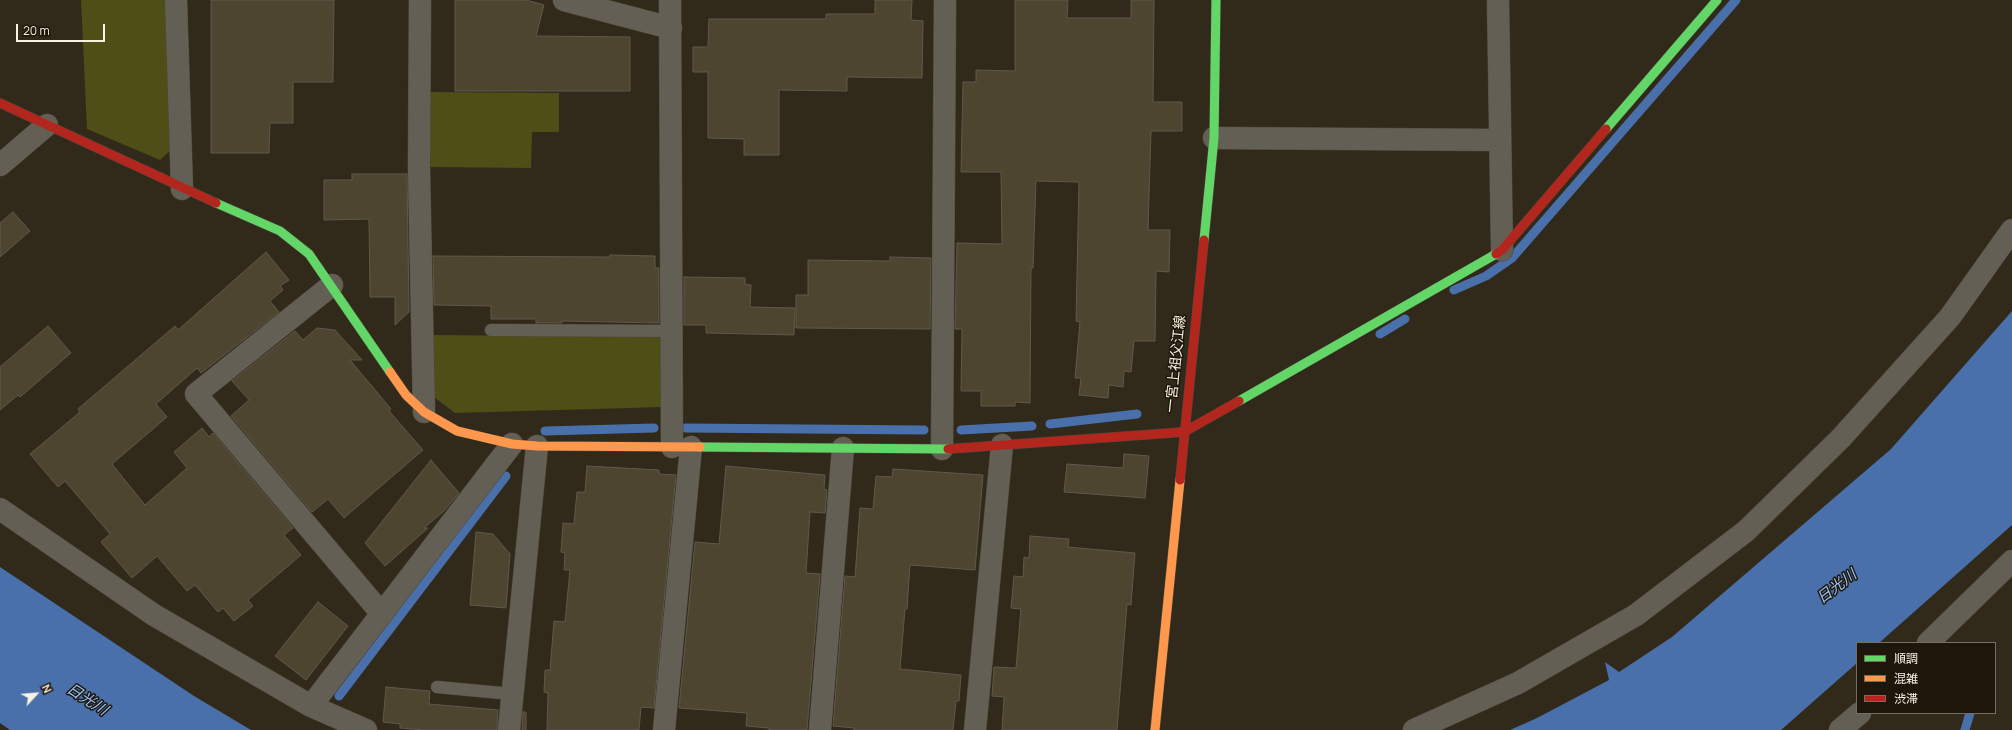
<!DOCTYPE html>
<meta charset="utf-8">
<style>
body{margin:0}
#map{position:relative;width:2012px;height:730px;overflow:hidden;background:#312a1b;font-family:Manrope,"Noto Sans JP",sans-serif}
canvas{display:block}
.legend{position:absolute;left:1856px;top:642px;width:140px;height:72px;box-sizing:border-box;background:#1d170b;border:1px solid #756e61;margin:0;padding:5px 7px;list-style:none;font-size:12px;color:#f9f1e1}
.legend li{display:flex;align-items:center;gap:8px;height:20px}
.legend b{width:20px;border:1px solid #756e61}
.north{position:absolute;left:16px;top:674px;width:40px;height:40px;-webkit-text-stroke:3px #1d170b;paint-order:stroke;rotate:64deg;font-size:11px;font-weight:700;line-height:16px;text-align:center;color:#f9f1e1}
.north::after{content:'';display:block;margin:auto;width:14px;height:18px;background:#f9f1e1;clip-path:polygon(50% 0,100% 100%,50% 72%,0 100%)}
.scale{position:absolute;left:16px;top:24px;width:89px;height:18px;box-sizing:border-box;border:2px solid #f9f1e1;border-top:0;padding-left:5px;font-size:12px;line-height:14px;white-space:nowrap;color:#f9f1e1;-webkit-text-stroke:3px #1d170b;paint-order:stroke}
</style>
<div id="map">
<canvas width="2012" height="730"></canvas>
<ul class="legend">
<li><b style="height:5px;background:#63d668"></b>順調</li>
<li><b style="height:5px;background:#ff974d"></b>混雑</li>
<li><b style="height:5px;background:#b3261e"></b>渋滞</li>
</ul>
<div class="north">N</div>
<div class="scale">20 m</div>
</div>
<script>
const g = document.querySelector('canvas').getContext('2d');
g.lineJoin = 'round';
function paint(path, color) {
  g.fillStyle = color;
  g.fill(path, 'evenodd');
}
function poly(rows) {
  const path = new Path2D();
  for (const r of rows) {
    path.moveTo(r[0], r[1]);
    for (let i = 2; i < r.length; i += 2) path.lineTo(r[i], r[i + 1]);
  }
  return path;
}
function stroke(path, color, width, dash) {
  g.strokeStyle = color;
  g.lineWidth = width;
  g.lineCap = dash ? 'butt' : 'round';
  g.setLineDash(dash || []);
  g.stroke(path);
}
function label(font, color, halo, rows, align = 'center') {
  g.font = font + ' Manrope,"Noto Sans JP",sans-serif';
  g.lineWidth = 3;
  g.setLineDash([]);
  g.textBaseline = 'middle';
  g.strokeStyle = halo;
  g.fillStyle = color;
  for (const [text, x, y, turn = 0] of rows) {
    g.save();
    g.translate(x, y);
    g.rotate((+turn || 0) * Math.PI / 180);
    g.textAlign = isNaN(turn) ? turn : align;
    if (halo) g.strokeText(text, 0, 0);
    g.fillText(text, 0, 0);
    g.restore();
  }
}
paint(poly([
 [81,0,167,0,171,150,160,160,87,129],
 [430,92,559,93,559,132,532,132,531,168,429,167],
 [430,335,664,337,663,407,455,413,430,394]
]), '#4e4e16');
paint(poly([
 [2012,311,2012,525,1879,643,1857,643,1857,663,1781,730,1510,730,1537,718,1609,680,1605,662,1619,672,1672,637,1891,449],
 [0,567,194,696,251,730,10,730,0,723]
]), '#4970aa');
stroke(poly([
 [1454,290,1486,276,1512,258,1736,0],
 [1380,334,1405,319],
 [1050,424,1137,414],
 [686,428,924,430],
 [961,430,1032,426],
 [545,431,654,428],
 [339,696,506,476],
 [1965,730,1970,713]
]), '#4970aa', 9);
const building = poly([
 [211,0,334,0,333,82,293,82,293,123,270,123,269,153,211,153,211,0],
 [455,0,526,0,544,5,536,36,630,37,630,91,455,91,455,0],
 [875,0,912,0,911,20,923,21,922,78,847,77,847,91,779,90,779,155,744,155,744,139,708,138,708,72,693,72,693,47,708,47,709,19,826,19,826,14,875,14,875,0],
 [1015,0,1068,0,1067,18,1131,18,1131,0,1154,0,1153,102,1182,102,1182,131,1151,131,1148,230,1170,230,1169,272,1156,271,1155,341,1134,341,1131,372,1124,371,1123,387,1109,385,1108,398,1079,395,1081,378,1075,378,1080,322,1076,321,1079,182,1036,181,1033,268,1031,268,1030,403,1015,402,1015,406,981,406,981,391,961,391,962,329,955,329,957,243,1002,244,1001,172,961,172,963,82,976,82,976,70,1015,71,1015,0],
 [352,174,407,174,409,312,395,325,395,297,370,297,369,219,324,220,324,180,352,180,352,174],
 [13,212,30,231,0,257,0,223,13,212],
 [266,252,289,280,280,286,283,290,270,301,279,312,201,373,197,368,156,404,167,417,112,464,145,505,187,468,174,452,202,428,209,437,213,433,293,528,284,535,301,555,248,600,253,606,234,621,223,608,218,612,195,585,187,591,157,556,132,578,101,542,110,534,65,481,58,487,30,454,80,412,78,409,175,326,178,330,266,252],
 [610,255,655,256,655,268,659,268,659,323,562,321,562,323,536,323,536,319,491,319,491,306,434,305,433,256,610,257,610,255],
 [890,257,931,258,930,329,796,328,796,295,808,295,808,260,890,261,890,257],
 [684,277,745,278,745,284,751,285,750,307,795,308,794,335,706,333,706,325,684,325,684,277],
 [48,326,71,353,20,397,18,395,0,410,0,367,48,326],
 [317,328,335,330,362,360,350,360,391,409,389,411,423,450,344,518,328,499,312,512,231,416,249,400,232,381,295,331,303,340,317,328],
 [1124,454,1149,456,1145,498,1064,492,1067,464,1123,468,1124,454],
 [431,460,459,493,445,510,424,528,428,528,385,566,365,543,431,460],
 [587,466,659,470,659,474,676,475,654,708,641,707,639,730,547,730,548,693,544,692,545,670,550,670,554,621,565,622,570,570,564,570,565,553,561,552,563,523,574,524,577,492,585,492,587,466],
 [726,466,825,475,824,489,827,490,825,513,810,512,806,573,820,574,807,730,769,730,769,728,746,726,747,713,679,708,695,542,719,544,726,466],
 [893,469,983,475,975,570,910,565,907,609,905,609,900,669,961,675,959,701,956,701,953,730,854,730,854,728,833,726,845,576,855,577,860,508,873,509,876,476,892,477,893,469],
 [476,532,493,534,510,554,506,608,470,605,476,532],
 [1030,536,1069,539,1068,547,1135,553,1131,605,1127,604,1117,730,1002,730,1004,697,992,696,994,667,1016,668,1021,609,1011,608,1014,576,1023,577,1024,557,1029,558,1030,536],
 [318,602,348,626,306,680,275,656,318,602],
 [386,687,430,691,429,704,498,710,497,730,424,730,400,728,400,724,383,722,386,687],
 [523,712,526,712,526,730,522,730,523,712]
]);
paint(building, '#4e4531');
stroke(building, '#5f594c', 1);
const lane = poly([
 [491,330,671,331],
 [437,687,512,694]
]);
const street = poly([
 [176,0,182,189],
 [420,0,419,171,424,412],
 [564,0,671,28],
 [670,0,672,447],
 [1498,0,1502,250],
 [1214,138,1499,140],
 [0,165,47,125],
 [332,285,196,394,382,614],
 [942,449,945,0],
 [0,509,154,615,311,706,366,730],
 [1928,643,2012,561],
 [311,706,512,444],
 [509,730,537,446],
 [664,730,691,447],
 [820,730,843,448],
 [975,730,1002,445],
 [1414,730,1518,683,1636,615,1746,531,1841,438,1950,317,2012,230],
 [1840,730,1860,713]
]);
const fast = poly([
 [1606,129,1717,0],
 [216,203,280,231,309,254,390,372],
 [1204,240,1214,138,1216,0],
 [1239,401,1496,254],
 [700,447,948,449]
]);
const slow = poly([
 [390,372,406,395,424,412,457,431,512,444,537,446,700,447],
 [1155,730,1180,480]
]);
const jam = poly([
 [0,103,216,203],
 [1496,254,1502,250,1606,129],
 [948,449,1184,432,1239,401],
 [1180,480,1204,240]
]);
stroke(lane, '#4d473b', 13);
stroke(street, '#4d473b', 23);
stroke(fast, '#4d473b', 10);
stroke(slow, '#4d473b', 10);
stroke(jam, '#4d473b', 10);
stroke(lane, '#645f54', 12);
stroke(street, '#645f54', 22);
stroke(fast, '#63d668', 9);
stroke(slow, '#ff974d', 9);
stroke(jam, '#b3261e', 9);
label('14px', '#f9f1e1', '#1d170b', [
 ["一宮上祖父江線",1176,364,-84]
]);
label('italic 15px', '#9ec2f7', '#1d170b', [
 ["日光川",1837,587,-37],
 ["日光川",87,700,33]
]);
</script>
